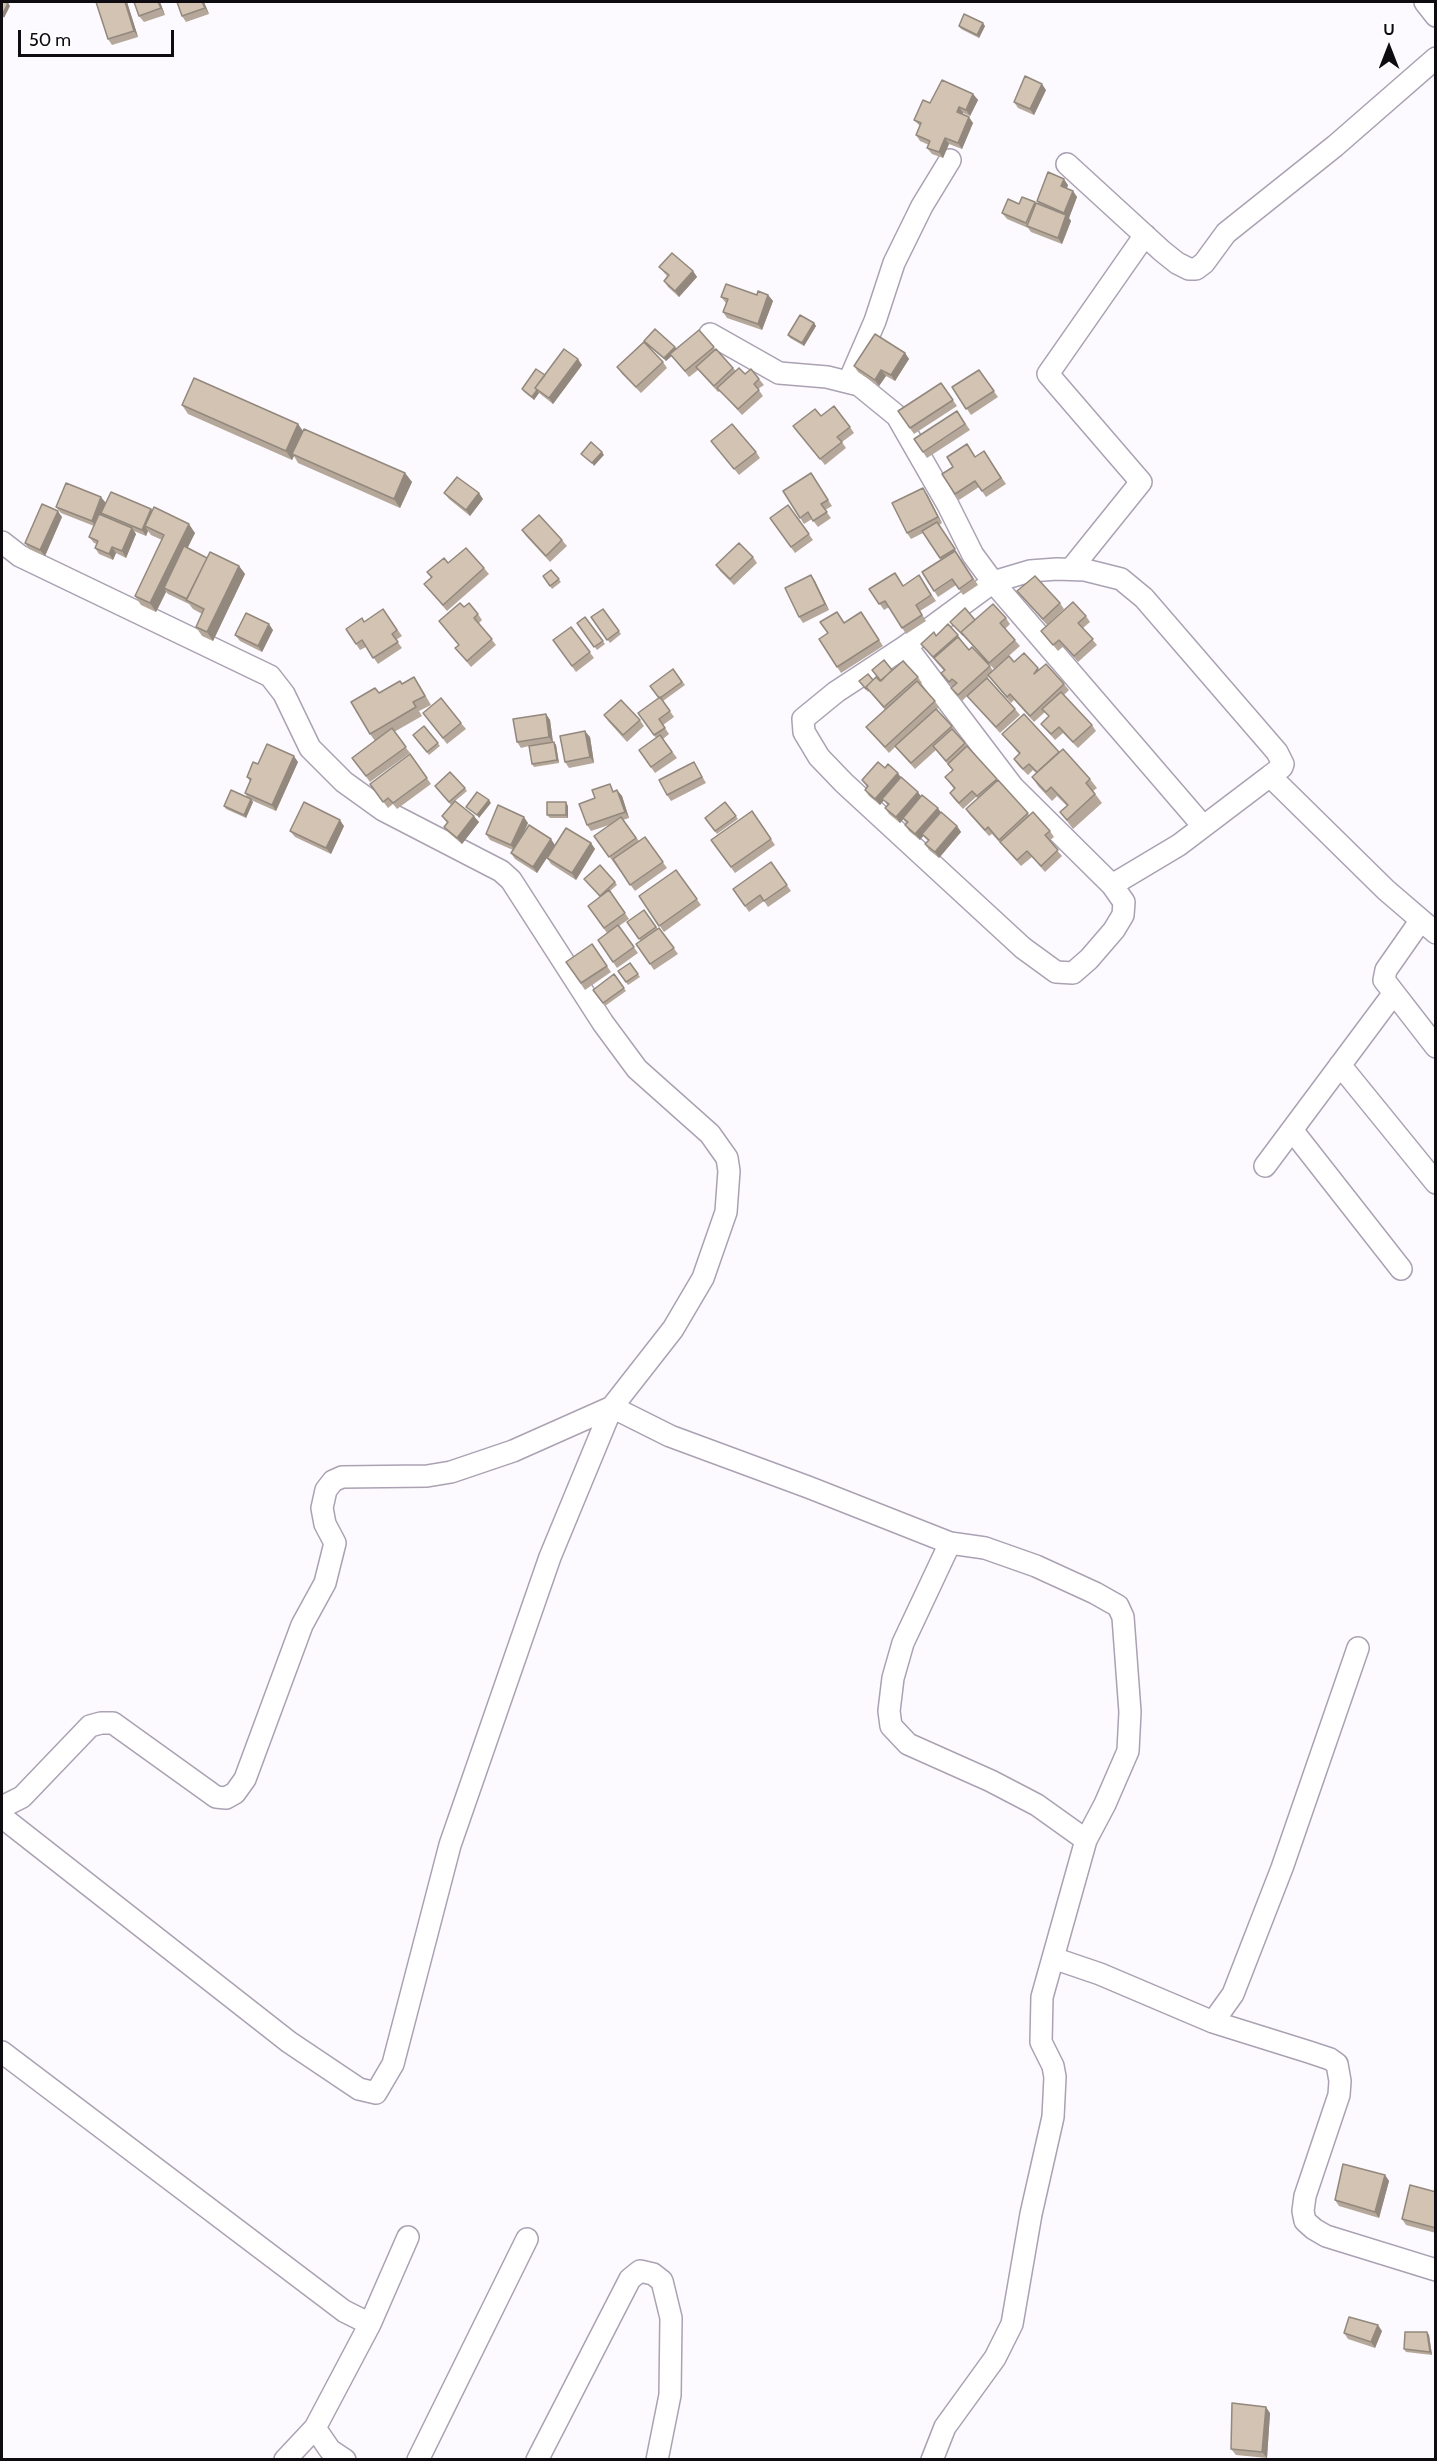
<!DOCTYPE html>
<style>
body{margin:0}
#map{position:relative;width:1437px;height:2461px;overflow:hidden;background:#fcfafe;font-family:Cabin,sans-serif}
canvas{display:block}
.frame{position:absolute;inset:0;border:3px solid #0e0b11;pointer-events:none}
.north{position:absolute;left:1359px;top:18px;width:60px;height:60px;-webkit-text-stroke:4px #fff;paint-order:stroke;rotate:0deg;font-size:16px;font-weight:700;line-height:24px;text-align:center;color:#0e0b11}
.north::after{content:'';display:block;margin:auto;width:21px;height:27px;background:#0e0b11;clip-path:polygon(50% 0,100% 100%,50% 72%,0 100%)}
.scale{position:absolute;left:18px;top:30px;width:156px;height:27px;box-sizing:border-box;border:3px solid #0e0b11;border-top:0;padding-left:8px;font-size:18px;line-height:21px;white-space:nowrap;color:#0e0b11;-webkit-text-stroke:4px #fff;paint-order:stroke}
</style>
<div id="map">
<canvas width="1437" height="2461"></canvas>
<div class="frame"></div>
<div class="north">U</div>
<div class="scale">50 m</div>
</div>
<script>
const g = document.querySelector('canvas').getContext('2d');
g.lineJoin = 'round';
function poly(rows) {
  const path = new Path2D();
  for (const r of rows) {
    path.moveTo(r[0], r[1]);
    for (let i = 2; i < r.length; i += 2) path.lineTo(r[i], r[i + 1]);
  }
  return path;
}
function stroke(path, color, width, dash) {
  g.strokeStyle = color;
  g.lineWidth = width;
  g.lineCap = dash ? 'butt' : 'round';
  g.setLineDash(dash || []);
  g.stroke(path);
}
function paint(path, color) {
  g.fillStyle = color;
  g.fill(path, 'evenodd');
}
const street = poly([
 [1425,2,1436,16],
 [1067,164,1162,251,1177,263,1189,269,1196,269,1204,263,1226,233,1335,146,1436,58],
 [710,334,779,373,827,377,859,385,897,416,948,505,973,555,993,582,1203,826],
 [849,381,875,321,894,263,922,206,950,160],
 [2,542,20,556,270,676,284,694,310,748,344,782,383,810,501,871,511,880,603,1023,637,1069,710,1134,727,1158,729,1171,726,1212,703,1278,673,1329,612,1407,550,1557,450,1845,393,2064,376,2093,359,2089,289,2042,2,1817],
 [1071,569,1141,482,1048,374,1145,235],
 [906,646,1013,787,1112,885,1179,845,1270,776,1386,890,1436,933],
 [1112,885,1124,902,1123,915,1114,930,1089,959,1073,973,1056,972,1023,948,844,783,819,757,804,732,803,719,836,692,906,646,993,582,1030,571,1057,569,1085,570,1121,579,1144,598,1277,752,1283,764,1282,767,1270,776],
 [1421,920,1386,970,1384,980,1436,1047],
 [1340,1065,1436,1183],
 [1292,1130,1401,1269],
 [1265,1166,1394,993],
 [950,1543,903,1643,893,1678,889,1711,891,1726,908,1744,991,1781,1037,1805,1086,1840],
 [2,1807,22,1797,90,1726,101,1723,113,1723,216,1797,226,1798,235,1793,245,1779,302,1625,325,1583,335,1543,325,1524,322,1508,326,1490,333,1481,342,1477,427,1476,451,1472,513,1451,612,1407,670,1436,808,1487,950,1543,985,1548,1036,1566,1095,1593,1118,1606,1123,1617,1130,1712,1128,1751,1105,1804,1086,1840,1042,1997,1041,2042,1053,2066,1055,2077,1053,2117,1031,2214,1012,2324,995,2358,945,2427,932,2460],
 [1053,1958,1100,1974,1213,2022,1309,2052,1330,2059,1337,2064,1340,2081,1339,2095,1305,2196,1303,2211,1305,2221,1314,2229,1326,2236,1436,2270],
 [1213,2022,1233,1994,1282,1868,1358,1648],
 [2,2052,344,2311,370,2324],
 [285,2460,315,2428],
 [345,2460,330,2450,315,2428,370,2324,408,2237],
 [418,2460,527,2239],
 [537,2460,630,2279,640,2271,653,2274,662,2281,671,2318,670,2395,657,2460]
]);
stroke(street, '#aaa1b3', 24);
stroke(street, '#fff', 21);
paint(poly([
 [127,2,138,37,112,45,108,39],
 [134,2,160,2,165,15,144,22,139,16],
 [204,2,209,14,186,22,182,16],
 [959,26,985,26,979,38,961,29],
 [1046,90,1034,115,1018,108,1014,102],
 [973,94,978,100,970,116,963,113,963,114,973,123,962,149,949,144,943,158,932,154,927,148,929,145,920,141,916,135,920,126,914,120,930,103],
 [1068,185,1067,189,1073,191,1077,197,1069,218,1071,221,1062,244,1031,232,1028,228,1007,219,1002,213,1019,204,1038,203,1037,201],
 [659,267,693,271,697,277,679,297,668,287,664,281,667,276],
 [757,295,768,295,773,301,762,330,727,318,723,312,726,303,721,297],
 [814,323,816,326,804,346,790,338,788,335],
 [699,330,715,349,736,371,759,379,764,385,758,389,763,396,742,415,720,391,718,392,698,370,689,377,672,356,666,361,646,344,663,362,667,368,641,393,622,374,617,367,644,341,675,347,676,349],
 [905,353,909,359,895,381,886,376,879,386,858,372,854,366],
 [582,365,553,404,539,393,534,400,524,392,522,389,545,375],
 [979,370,998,397,971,415,952,387],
 [941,383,957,406,914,434,898,411],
 [182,405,298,424,303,431,405,473,412,482,400,508,298,463,294,456,292,460,188,414],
 [957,411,970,430,927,458,914,439],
 [821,416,850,427,854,433,842,442,846,448,825,465,793,426],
 [711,441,756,452,760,458,739,475],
 [984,451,1006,484,986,497,979,487,959,500,942,474,976,457],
 [811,473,832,506,825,510,831,518,818,527,812,519,804,524,783,491],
 [444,493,483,499,470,516,449,499],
 [927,494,942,523,939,525,978,585,963,595,956,585,938,597,922,572,941,560,923,533,911,539,907,533],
 [106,503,151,509,152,510,195,533,187,548,207,558,239,566,245,574,213,641,202,636,196,627,202,614,193,609,189,604,168,594,166,592,156,612,141,605,135,596,162,540,151,535,148,531,146,536,134,531,136,534,126,558,116,553,113,560,99,554,95,548,97,544,94,543,89,537,94,526,61,513,56,507],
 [788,505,813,540,795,553,770,518],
 [62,517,45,556,29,549,25,543],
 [522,530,562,540,567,546,550,562,526,536],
 [753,557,757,563,734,585,720,571,716,565],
 [448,563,484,568,489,574,447,611,424,584,431,578,427,572],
 [551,570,561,582,552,589,543,576],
 [811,575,815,581,829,610,803,623,799,617],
 [919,575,936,601,920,611,926,621,906,634,889,607,884,610,869,589,903,586],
 [1017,591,1060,603,1064,609,1047,625,1022,597],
 [464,607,478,614,482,620,479,623,496,645,471,667,455,648,459,645,439,621],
 [383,609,402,636,396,640,402,648,378,664,366,647,360,650,346,629,364,622],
 [603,609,621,634,610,643,591,617],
 [861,612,883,646,841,673,819,639],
 [1086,616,1090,622,1083,628,1097,645,1078,662,1064,646,1058,651,1041,631],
 [585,617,605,644,597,650,577,623],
 [1006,618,1010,624,1005,629,1020,646,994,669,950,622],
 [571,627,594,658,576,672,553,640],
 [273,630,262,652,240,641,235,635],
 [958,635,962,641,961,641,969,650,990,666,993,671,1014,662,1039,669,1064,684,1069,690,1064,695,1092,725,1096,731,1078,748,1063,733,1055,740,1041,724,1049,717,1045,712,1034,722,1014,700,1011,703,989,677,987,678,1015,709,1020,715,1000,733,967,696,962,701,955,694,951,688,952,687,941,673,944,671,921,644,936,636],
 [673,669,685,685,663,701,674,717,663,725,669,734,663,739,677,758,655,773,639,750,656,738,638,713,659,698],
 [892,670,918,677,922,683,920,685,939,707,937,709,952,726,956,732,969,748,1030,816,1050,831,1054,837,1049,841,1062,856,1045,872,1032,857,1021,866,992,834,989,836,970,815,966,809,978,798,976,797,963,809,954,799,950,793,954,789,945,777,953,771,936,750,915,769,895,747,889,753,871,733,866,727,885,710,869,691,868,692,859,681,873,680,880,681],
 [402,684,420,686,431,705,419,711,422,716,394,732,410,753,370,782,352,758,375,741,370,734,379,693],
 [423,713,461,723,466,729,447,744],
 [546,714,550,720,553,742,556,745,559,763,534,767,532,764,529,746,521,748,517,742],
 [604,715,640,720,644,726,627,742,608,721],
 [424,726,440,746,429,755,413,735],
 [1002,734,1059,752,1090,779,1097,788,1093,791,1102,803,1073,829,1060,812,1067,806,1057,796,1052,801,1038,786,1032,777,1036,773,1033,770,1028,775,1018,765,1014,759,1019,754],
 [590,737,594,763,569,768,565,762],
 [410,754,431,784,397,809,393,804,388,808,370,784],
 [298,762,276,811,251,800,253,802,246,818,226,809,224,806,248,798,245,793,250,781,247,777,258,764],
 [694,762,706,783,671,801,667,795],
 [885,768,901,777,921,796,957,826,961,832,939,858,929,850,925,844,928,841,923,836,920,840,909,831,905,825,906,823,903,819,900,823,889,814,885,808,887,805,884,800,880,805,869,796,865,790,867,787,862,780],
 [465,788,467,791,455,801,479,822,462,844,449,833,444,827,447,823,442,816,451,805,437,789],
 [617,790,622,796,629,818,623,820,639,841,645,837,667,868,635,891,594,836,612,824,591,831,587,825,615,791],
 [725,802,738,819,717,834,705,818],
 [568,806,568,818,550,818,547,815],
 [752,811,775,845,735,873,711,840],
 [528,823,523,834,555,845,591,843,595,849,576,880,551,864,547,858,537,873,515,859,511,853,513,850,490,840,486,834],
 [344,826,331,854,295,837,290,831],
 [771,862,791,891,768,907,764,901,749,912,733,889],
 [676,870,701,905,664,932,639,896],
 [587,882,615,882,617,885,610,891,629,919,619,926,638,953,617,968,598,940,607,933,588,906,600,897],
 [644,910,658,929,659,928,678,954,654,970,636,944,641,941,627,922],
 [592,944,611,972,585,990,566,962],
 [630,963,640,977,628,985,618,971],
 [614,974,626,991,605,1006,593,990],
 [1385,2175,1389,2181,1379,2218,1339,2206,1335,2200],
 [1436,2192,1436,2233,1406,2225,1402,2219],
 [1382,2331,1375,2348,1348,2339,1344,2333],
 [1427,2332,1429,2335,1432,2355,1406,2352,1404,2349],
 [1270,2413,1267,2458,1236,2455,1231,2449]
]), '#b5a89a');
paint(poly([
 [125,2,127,2,138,37,134,31],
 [158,2,160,2,165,15,161,8],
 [202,2,204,2,209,14,205,8],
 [8,3,10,6,4,18,2,15],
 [983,23,985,26,979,38,977,35],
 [1042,84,1046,90,1034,115,1030,109],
 [973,94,978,100,970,116,966,110],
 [959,107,963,113,961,118,957,112],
 [969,117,973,123,962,149,958,143],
 [945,138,949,144,943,158,939,152],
 [1064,179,1068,185,1065,192,1061,186],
 [1073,191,1077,197,1069,218,1071,221,1062,244,1058,238,1066,215,1064,213],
 [693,271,697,277,679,297,675,291],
 [768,295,773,301,762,330,758,324],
 [814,323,816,326,804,346,802,343],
 [675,347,677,350,666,361,664,358],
 [905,353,909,359,895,381,891,375],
 [578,359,582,365,553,404,549,398],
 [881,370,886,376,879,386,875,380],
 [537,390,539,393,534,400,532,397],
 [298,424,304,433,292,454,294,456,292,460,286,451],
 [602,452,604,455,594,466,592,463],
 [405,473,412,482,400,508,394,499],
 [923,488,927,494,942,523,938,517],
 [479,493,483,499,470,516,466,510],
 [101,497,106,503,96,527,92,521],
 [151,509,155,515,145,526,148,531,146,536,142,530],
 [58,511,62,517,45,556,40,550],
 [189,524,195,533,167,590,164,588,166,592,156,612,150,603],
 [132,528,136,534,126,558,122,551],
 [112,547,116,553,113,560,109,554],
 [239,566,245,574,213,641,207,632],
 [811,575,815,581,829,610,825,604],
 [269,624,273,630,262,652,258,646],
 [546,714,550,720,553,743,549,737],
 [585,731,590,737,594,763,590,757],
 [554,742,556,745,559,763,557,760],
 [294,756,298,762,276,811,272,805],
 [898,773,902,779,880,805,875,799],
 [617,790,622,796,629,818,625,812],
 [918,792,922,798,900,823,896,817],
 [251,799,253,802,246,818,244,815],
 [489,800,491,803,479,818,477,815],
 [566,802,568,806,568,818,566,815],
 [938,808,942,814,920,840,915,834],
 [474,816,479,822,462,844,457,838],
 [524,817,528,823,515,851,511,845],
 [340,820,344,826,331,854,326,848],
 [957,826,961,832,939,858,935,852],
 [551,839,555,845,537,873,533,867],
 [591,843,595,849,576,880,572,873],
 [1385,2175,1389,2181,1379,2218,1375,2212],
 [1378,2325,1382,2331,1375,2348,1371,2342],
 [1427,2332,1429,2335,1432,2355,1430,2352],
 [1266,2407,1270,2413,1267,2458,1262,2452]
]), '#93887d');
const building = poly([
 [2,2,8,3,2,15,2,2],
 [96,2,125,2,134,31,108,39,96,2],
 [134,2,158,2,161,8,139,16,134,2],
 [177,2,202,2,205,8,182,16,177,2],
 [964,14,983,23,977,35,959,26,964,14],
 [1025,76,1042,84,1030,109,1014,102,1025,76],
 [942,80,973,94,966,110,959,107,957,112,969,117,958,143,945,138,939,152,927,148,930,141,916,135,921,123,914,120,923,100,930,103,942,80],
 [1048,172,1064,179,1061,186,1073,191,1064,213,1037,201,1048,172],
 [1022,197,1035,202,1026,223,1002,213,1008,199,1019,204,1022,197],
 [1036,203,1066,215,1058,238,1027,226,1036,203],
 [672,253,693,271,675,291,664,281,669,275,659,267,672,253],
 [726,284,757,295,758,291,768,295,758,324,723,312,728,299,721,297,726,284],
 [800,315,814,323,802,343,788,335,800,315],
 [655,329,675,347,664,358,644,341,655,329],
 [699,330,714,347,685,371,670,354,699,330],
 [875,334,905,353,891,375,881,370,875,380,854,366,875,334],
 [644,342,663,362,636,387,617,367,644,342],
 [564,349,578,359,549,398,535,388,564,349],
 [716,349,733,368,714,386,696,367,716,349],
 [739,368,745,374,751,369,759,379,754,384,759,390,738,409,717,388,739,368],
 [536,369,545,375,535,388,537,390,532,397,522,389,536,369],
 [979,370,994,391,966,409,952,387,979,370],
 [194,378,298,424,286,451,182,405,194,378],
 [941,383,953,400,910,428,898,411,941,383],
 [834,406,850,427,837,437,842,442,820,459,793,426,815,409,821,416,834,406],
 [957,411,965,424,923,452,914,439,957,411],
 [732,424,756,452,734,469,711,441,732,424],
 [304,429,405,473,394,499,292,454,304,429],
 [591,442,602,452,592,463,581,454,591,442],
 [967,444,975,457,984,451,1001,478,982,491,975,481,955,494,942,474,953,467,947,457,967,444],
 [811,473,828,500,821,504,827,512,813,521,808,512,800,518,783,491,811,473],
 [457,477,479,493,466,510,444,493,457,477],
 [66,483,101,497,92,521,56,507,66,483],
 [923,488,938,517,907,533,892,503,923,488],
 [111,492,151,509,142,530,101,513,111,492],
 [42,504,58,511,40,550,25,543,42,504],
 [788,505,809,534,791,547,770,518,788,505],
 [154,507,189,524,150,603,135,596,164,535,145,526,154,507],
 [99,514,132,528,122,551,112,547,109,554,95,548,98,541,89,537,99,514],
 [539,515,562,540,546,556,522,530,539,515],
 [937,522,955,549,940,558,922,531,937,522],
 [739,543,753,557,730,579,716,565,739,543],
 [184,546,207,558,187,599,164,588,184,546],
 [466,548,484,568,443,605,424,584,432,577,427,572,444,558,448,563,466,548],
 [955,551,973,579,959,589,952,579,934,591,922,572,955,551],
 [210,552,239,566,207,632,196,627,204,609,186,600,210,552],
 [551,570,559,579,550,586,543,576,551,570],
 [895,573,903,586,919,575,931,595,916,605,922,615,902,628,885,601,879,604,869,589,895,573],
 [811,575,825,604,799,617,785,588,811,575],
 [1035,576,1060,603,1043,619,1017,591,1035,576],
 [1073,602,1086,616,1078,623,1093,639,1074,656,1059,640,1053,645,1041,631,1073,602],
 [460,603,464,607,469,603,478,614,474,618,492,639,467,661,455,648,459,645,439,621,460,603],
 [993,604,1006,618,1000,623,1015,640,989,663,961,632,993,604],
 [965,608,975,620,961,632,963,635,950,622,965,608],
 [383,609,397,630,392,634,398,642,373,658,362,640,356,644,346,629,362,618,364,622,383,609],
 [603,609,619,631,607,640,591,617,603,609],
 [837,612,844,623,861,612,879,640,837,667,819,639,828,633,820,622,837,612],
 [246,613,269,624,258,646,235,635,246,613],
 [585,617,603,641,594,647,577,623,585,617],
 [948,624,958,635,933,657,921,644,934,632,936,636,948,624],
 [571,627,590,652,572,666,553,640,571,627],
 [958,637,969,650,972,647,990,666,958,695,951,688,957,683,952,679,949,682,941,673,945,670,934,658,958,637],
 [1024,653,1038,668,1034,674,1046,664,1064,684,1030,716,1010,694,1007,697,988,675,1009,656,1014,662,1024,653],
 [884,660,892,670,881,681,872,670,884,660],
 [903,661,918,677,884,707,866,687,876,677,880,681,903,661],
 [673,669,682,682,660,698,660,697,659,698,650,686,673,669],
 [868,674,873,680,866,687,867,688,866,689,859,681,868,674],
 [414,677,425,696,413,702,416,707,370,734,351,702,375,688,379,693,400,681,402,684,414,677],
 [987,678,1015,709,996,727,967,696,987,678],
 [917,681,935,701,885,747,866,727,917,681],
 [1061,692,1092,725,1073,742,1059,727,1051,734,1041,724,1049,716,1042,709,1061,692],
 [660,697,670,711,659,719,665,728,654,735,638,713,660,697],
 [441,698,461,723,443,738,423,713,441,698],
 [621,700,640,720,623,735,604,715,621,700],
 [936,709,952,726,911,763,895,746,936,709],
 [546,714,549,737,517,742,513,719,546,714],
 [1024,714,1059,752,1037,772,1029,764,1023,769,1014,759,1020,753,1002,734,1024,714],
 [424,726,438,743,427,752,413,735,424,726],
 [392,728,406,747,366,776,352,758,392,728],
 [952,729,965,743,946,761,933,746,952,729],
 [585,731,590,757,565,762,560,736,585,731],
 [660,735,672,752,651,767,639,750,660,735],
 [554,742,557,760,532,764,529,746,554,742],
 [267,744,294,756,272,805,245,793,251,779,247,777,253,762,258,764,267,744],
 [967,746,997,779,977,796,972,791,959,803,950,793,955,788,945,777,953,770,948,764,967,746],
 [1063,749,1090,779,1086,783,1095,794,1067,820,1060,812,1068,805,1051,787,1046,792,1032,777,1063,749],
 [410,754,427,778,393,803,388,798,383,802,370,784,410,754],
 [694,762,702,777,667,795,659,780,694,762],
 [878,762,885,768,888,764,898,773,875,799,865,790,868,786,862,780,878,762],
 [450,772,465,788,449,802,435,786,450,772],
 [901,777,918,792,896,817,885,808,889,804,882,799,901,777],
 [998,780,1028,813,999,840,988,827,985,830,966,809,998,780],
 [610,784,613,792,617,790,625,812,587,825,579,804,595,798,592,790,610,784],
 [231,790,251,799,244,815,224,806,231,790],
 [477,792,489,800,477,815,466,807,477,792],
 [922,795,938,808,915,834,905,825,908,822,903,818,922,795],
 [455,801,474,816,457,838,444,827,448,822,442,816,455,801],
 [304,802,340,820,326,848,290,831,304,802],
 [547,802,566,802,566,815,547,815,547,802],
 [725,802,736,816,715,831,705,818,725,802],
 [498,805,524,817,511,845,486,834,498,805],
 [752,811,771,839,731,867,711,840,752,811],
 [941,812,957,826,935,852,925,844,929,840,922,834,941,812],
 [1033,812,1050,831,1045,835,1058,850,1041,866,1027,851,1017,860,1000,842,1033,812],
 [621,817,636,838,609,857,594,836,621,817],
 [529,825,551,839,533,867,511,853,529,825],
 [566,828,591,843,572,873,547,858,566,828],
 [645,837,663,862,630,885,613,859,645,837],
 [771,862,787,885,764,901,760,895,745,906,733,889,771,862],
 [600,865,615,882,600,896,584,879,600,865],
 [676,870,697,899,659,926,639,896,676,870],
 [609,890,625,913,604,928,588,906,609,890],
 [644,910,656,927,639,939,627,922,644,910],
 [618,925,634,947,613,962,598,940,618,925],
 [659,928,674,948,650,964,636,944,659,928],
 [592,944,607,966,581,983,566,962,592,944],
 [630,963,638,974,626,982,618,971,630,963],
 [614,974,624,988,603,1003,593,990,614,974],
 [1343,2164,1385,2175,1375,2212,1335,2200,1343,2164],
 [1410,2185,1436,2192,1436,2228,1402,2219,1410,2185],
 [1349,2317,1378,2325,1371,2342,1344,2333,1349,2317],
 [1405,2332,1427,2332,1430,2352,1404,2349,1405,2332],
 [1232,2403,1266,2407,1262,2452,1231,2449,1232,2403]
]);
paint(building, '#d2c3b3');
stroke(building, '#93887d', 1.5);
</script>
